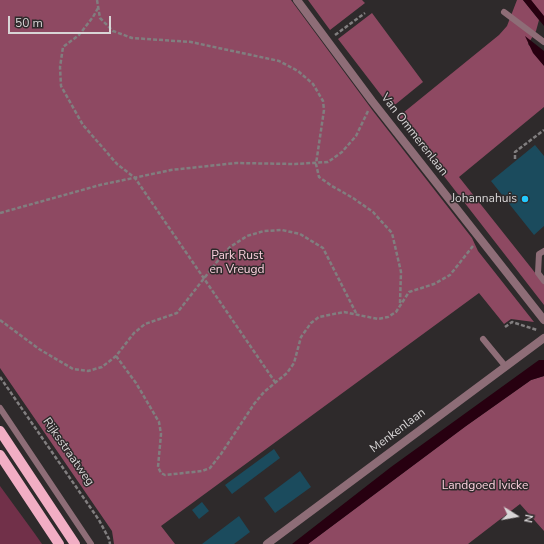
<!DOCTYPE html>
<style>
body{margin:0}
#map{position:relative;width:544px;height:544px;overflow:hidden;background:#2e2a2b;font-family:"Nunito Sans",sans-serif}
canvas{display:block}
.north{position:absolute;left:496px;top:496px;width:40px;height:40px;-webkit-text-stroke:3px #2e2a2b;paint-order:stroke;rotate:101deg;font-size:11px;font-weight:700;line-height:16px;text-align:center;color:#d8d5d6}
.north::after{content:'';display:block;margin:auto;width:14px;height:18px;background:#d8d5d6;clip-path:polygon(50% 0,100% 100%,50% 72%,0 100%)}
.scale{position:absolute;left:8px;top:16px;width:103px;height:18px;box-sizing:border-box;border:2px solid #d8d5d6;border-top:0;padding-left:5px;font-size:12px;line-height:14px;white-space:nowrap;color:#d8d5d6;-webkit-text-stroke:3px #2e2a2b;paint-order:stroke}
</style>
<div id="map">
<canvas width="544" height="544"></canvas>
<div class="north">N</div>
<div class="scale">50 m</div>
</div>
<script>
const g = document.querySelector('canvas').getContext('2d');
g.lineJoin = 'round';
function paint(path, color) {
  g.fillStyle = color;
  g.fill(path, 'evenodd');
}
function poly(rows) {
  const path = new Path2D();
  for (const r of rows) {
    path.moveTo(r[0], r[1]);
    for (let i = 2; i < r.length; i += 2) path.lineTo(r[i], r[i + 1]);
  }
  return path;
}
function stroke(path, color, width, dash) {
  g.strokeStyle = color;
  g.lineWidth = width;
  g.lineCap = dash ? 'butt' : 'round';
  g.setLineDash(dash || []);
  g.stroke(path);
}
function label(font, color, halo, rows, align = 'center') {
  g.font = font + ' "Nunito Sans",sans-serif';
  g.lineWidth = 3;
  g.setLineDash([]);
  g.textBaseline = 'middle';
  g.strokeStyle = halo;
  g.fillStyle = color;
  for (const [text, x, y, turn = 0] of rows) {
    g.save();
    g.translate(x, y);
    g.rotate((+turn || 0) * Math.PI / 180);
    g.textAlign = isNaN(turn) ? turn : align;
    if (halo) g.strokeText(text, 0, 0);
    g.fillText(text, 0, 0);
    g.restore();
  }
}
paint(poly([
 [0,486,35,534,42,544,0,544]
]), '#713049');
paint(poly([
 [0,0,291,0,373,111,472,238,478,251,534,322,511,319,504,324,479,293,161,526,175,544,114,544,112,531,0,368],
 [308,0,362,0,365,3,330,30],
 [517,0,523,0,539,20,536,31,528,44,544,62,544,107,459,177,544,284,544,305,398,117,499,35,507,26],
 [531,0,544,0,544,16,543,16],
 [372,13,423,82,391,108,338,39],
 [544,376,544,531,520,504,468,544,308,544,466,426,531,380]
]), '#8e4962');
paint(poly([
 [523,0,531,0,544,16,544,26],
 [525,36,544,51,544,66,533,53],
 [539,360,544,360,544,376,531,380,466,426,308,544,292,544,391,467]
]), '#270010');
paint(poly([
 [535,145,544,156,544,226,534,235,491,181],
 [274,449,280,458,232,494,225,485],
 [300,471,311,487,275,513,264,498],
 [202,502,209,511,199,519,192,510],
 [239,516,250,532,234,544,202,544]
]), '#1b4b5d');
stroke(poly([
 [97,0,100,18,113,31,132,38,191,42,279,61,298,71,313,84,323,101,324,110,316,164,319,177,332,186,353,198,373,212,392,233,401,272,400,303],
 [98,8,93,17,79,35,63,47,60,67,61,86,83,125,117,164,135,178,275,382],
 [335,35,365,13],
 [515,159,515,152,544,130],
 [0,213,100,185,171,170,236,163,295,164,328,162,342,152,356,136,368,111],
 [0,320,39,349,73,369,88,371,102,367,116,356,134,333,145,324,177,313,216,263,230,247,247,236,264,231,282,230,300,234,323,248,356,313],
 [505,327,512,322,537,330],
 [116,356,136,383,159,422,161,434,158,467,161,473,165,475,202,471,210,468,221,454,254,404,264,392,287,373,294,363,301,337,311,323,319,317,344,312,378,319,388,317,396,312,409,292,434,284,450,275,473,246],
 [0,377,99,520,109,539,110,544]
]), '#817e7f', 2.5, [4, 2]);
stroke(poly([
 [504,12,544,42],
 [544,251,539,254,538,273,544,281],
 [483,339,506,367],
 [0,408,91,544]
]), '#8e6d77', 6);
stroke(poly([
 [297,0,372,101,544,320],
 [267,544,544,338]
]), '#8e6d77', 8);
stroke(poly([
 [0,431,75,544],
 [0,455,59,544]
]), '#f1aec4', 10);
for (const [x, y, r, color] of [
 [525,199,4,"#23c9fe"]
]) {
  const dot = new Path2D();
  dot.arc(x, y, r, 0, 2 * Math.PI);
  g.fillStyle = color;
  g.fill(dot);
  stroke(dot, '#2e2a2b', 1.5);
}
label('12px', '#d8d5d6', '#2e2a2b', [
 ["Van Ommerenlaan",414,135,52],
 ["Menkenlaan",398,431,-37],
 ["Rijksstraatweg",68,452,55]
]);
label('12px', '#d8d5d6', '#2e2a2b', [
 ["Johannahuis",517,199]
], 'right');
label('12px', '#facfdc', '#2e2a2b', [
 ["Park Rust",237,256],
 ["en Vreugd",237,270],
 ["Landgoed Ivicke",485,486]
]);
</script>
